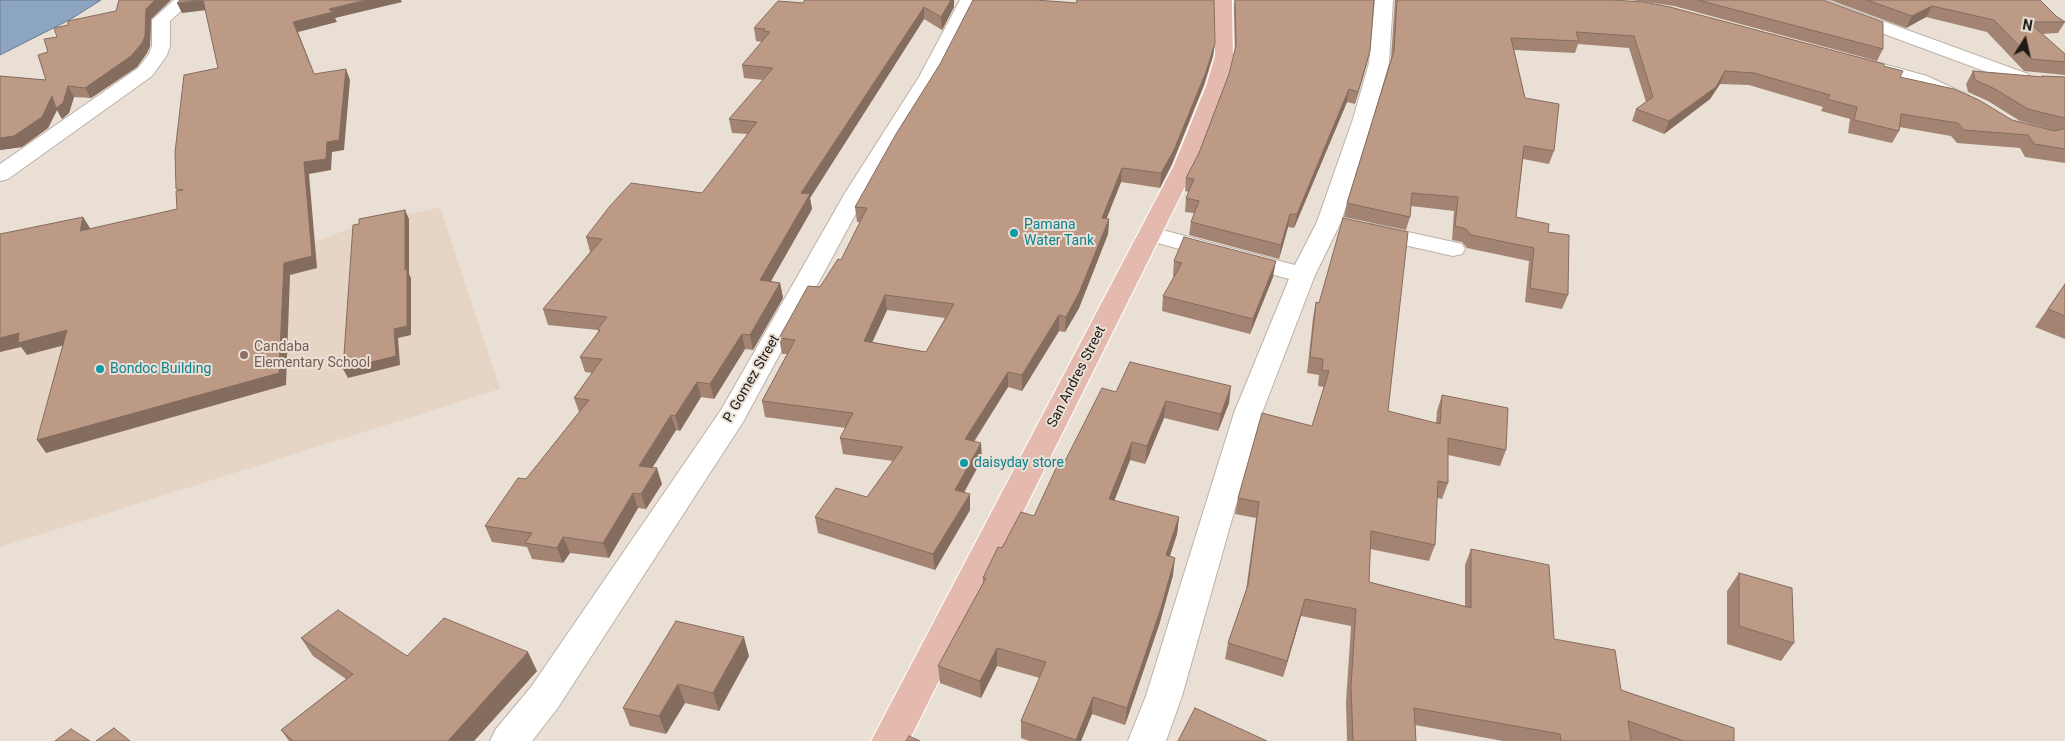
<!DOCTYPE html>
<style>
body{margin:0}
#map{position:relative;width:2065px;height:741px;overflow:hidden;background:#eadfd5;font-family:Roboto,sans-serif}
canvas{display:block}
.north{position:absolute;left:2000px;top:15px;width:50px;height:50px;-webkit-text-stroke:4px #eadfd5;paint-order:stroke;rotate:10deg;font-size:14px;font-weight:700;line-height:20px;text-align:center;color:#1e1a16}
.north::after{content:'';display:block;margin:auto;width:18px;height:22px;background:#1e1a16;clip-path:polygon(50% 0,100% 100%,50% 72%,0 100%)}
</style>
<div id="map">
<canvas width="2065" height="741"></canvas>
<div class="north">N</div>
</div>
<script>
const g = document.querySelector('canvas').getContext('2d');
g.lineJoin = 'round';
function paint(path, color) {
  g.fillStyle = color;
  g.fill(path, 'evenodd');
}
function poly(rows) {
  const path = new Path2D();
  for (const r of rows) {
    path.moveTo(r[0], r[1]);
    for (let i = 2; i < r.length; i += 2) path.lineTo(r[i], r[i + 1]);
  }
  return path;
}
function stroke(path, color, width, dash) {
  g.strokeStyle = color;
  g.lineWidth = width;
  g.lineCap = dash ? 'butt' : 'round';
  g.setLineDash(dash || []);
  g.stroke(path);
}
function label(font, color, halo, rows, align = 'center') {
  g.font = font + ' Roboto,sans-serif';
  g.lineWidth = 4;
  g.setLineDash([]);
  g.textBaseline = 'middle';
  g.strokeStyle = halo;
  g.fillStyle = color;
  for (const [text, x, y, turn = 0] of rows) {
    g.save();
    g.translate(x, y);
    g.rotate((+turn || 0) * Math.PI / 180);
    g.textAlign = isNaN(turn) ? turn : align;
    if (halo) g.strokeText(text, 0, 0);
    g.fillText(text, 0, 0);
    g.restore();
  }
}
paint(poly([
 [440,207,500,389,0,547,0,322,302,247,351,228]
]), '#e6d4c4');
const water = poly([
 [0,0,101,0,71,19,0,55,0,0]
]);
paint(water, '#8ca5c1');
stroke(water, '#6b7b8e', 1);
const minor = poly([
 [960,0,978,0,939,77,867,193,743,422,557,709,532,741,490,741,496,729,531,687,721,410,845,193,919,77,960,0],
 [1375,0,1393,0,1389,63,1373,119,1341,222,1315,275,1262,413,1182,696,1166,741,1128,741,1146,696,1234,413,1289,279,1143,239,1139,234,1143,229,1151,227,1295,265,1317,222,1353,119,1369,63,1375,0],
 [1800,0,1825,0,2028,74,2031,78,2028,82,2021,84,2014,82,1803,4,1800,0],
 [1865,59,1927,76,1968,95,1971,99,1968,103,1961,105,1954,103,1913,84,1858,69,1855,65,1858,61,1865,59],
 [1372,224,1462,244,1465,249,1462,254,1453,256,1364,236,1360,231,1364,226,1372,224]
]);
const tertiary = poly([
 [174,0,193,0,170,21,170,46,167,55,152,76,8,179,0,181,0,164,138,68,149,54,152,46,152,20,174,0]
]);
const primary = poly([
 [1214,0,1232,0,1233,56,1226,86,1196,165,909,741,871,741,1174,165,1206,86,1215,56,1214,0]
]);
stroke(minor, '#bcb1a8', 2);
stroke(tertiary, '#bcb1a8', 2);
stroke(primary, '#fff', 2);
paint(minor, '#fff');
paint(tertiary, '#fff');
paint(primary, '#e5baae');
paint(poly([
 [119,0,171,0,151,19,150,46,147,53,137,67,91,98,74,97,69,113,62,119,57,110,48,128,22,147,0,150,0,76,46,80,48,52,57,37,68,25,116,11],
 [805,0,954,0,954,7,942,30,924,19,810,198,812,209,771,281,780,283,783,298,753,350,745,349,714,399,701,397,680,431,676,430,652,468,662,484,646,509,638,508,609,558,570,553,563,563,532,559,527,547,492,542,485,526,526,479,579,412,574,398,592,373,585,372,580,357,598,332,598,330,548,325,543,309,590,252,586,237,702,193,748,134,732,133,729,119,763,80,744,78,742,65,762,42,756,41,754,28,803,3],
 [1235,0,1374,0,1367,63,1355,104,1347,102,1294,228,1288,227,1279,259,1189,235,1191,222,1194,213,1185,212,1186,198,1189,192,1185,191,1186,178,1199,153,1229,74,1235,51,1234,7],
 [1395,0,1613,0,1884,66,1900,77,2012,120,2056,131,2020,121,1988,101,1968,92,1966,84,1973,71,2041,77,2042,76,2065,77,2065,163,2025,157,2020,148,1957,143,1951,136,1899,127,1899,131,1892,143,1848,133,1850,119,1821,111,1823,107,1749,85,1720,84,1710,99,1664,134,1632,121,1636,109,1646,102,1629,48,1578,44,1575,53,1514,50,1525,98,1554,151,1549,164,1523,159,1516,217,1548,232,1568,295,1562,309,1525,302,1529,261,1467,248,1462,242,1452,240,1454,211,1411,206,1410,217,1406,230,1344,217,1347,203,1391,59],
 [1631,0,1823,0,1883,49,1877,61,1674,6],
 [1830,0,2040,0,2056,16,2065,22,2058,33,2042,34,2065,54,2065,75,2024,71,1987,32,1926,17,1906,28],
 [1215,43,1213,56,1204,85,1172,164,1160,188,1121,182,1106,219,1109,219,1108,234,1079,308,1065,332,1059,331,1022,391,1008,387,974,442,982,459,964,493,970,510,935,570,818,533,815,517,867,497,893,461,843,454,840,438,846,428,765,417,762,401,787,354,782,354,779,338,841,260,860,222,857,222,855,207],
 [887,310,945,318,926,352,872,342],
 [1174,261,1273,277,1250,334,1162,311,1163,296,1174,277,1173,276],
 [2065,284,2065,339,2035,327],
 [1316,302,1388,411,1436,423,1437,411,1442,395,1506,450,1500,466,1448,455,1448,483,1442,499,1437,498,1435,545,1429,561,1370,549,1369,582,1465,606,1465,565,1471,549,1554,639,1621,690,1734,741,1503,741,1415,725,1416,741,1347,741,1346,702,1351,626,1301,616,1283,677,1225,659,1228,643,1246,590,1256,518,1235,514,1238,498,1312,426,1324,387,1318,386,1319,375,1307,373,1313,318],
 [1116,392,1229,403,1218,431,1164,418,1145,464,1130,460,1114,501,1179,517,1177,534,1170,556,1173,575,1159,625,1125,725,1092,714,1081,741,1029,741,1021,738,1021,721,1040,678,997,666,981,698,940,683,938,666,983,583,983,578,1002,548,1034,516,1063,465],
 [1739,573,1794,643,1781,661,1727,644,1727,591],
 [301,638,407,656,537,671,474,741,289,741,281,730,346,679,313,656],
 [749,656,719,711,685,703,666,734,630,726,623,708]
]), '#a38473');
paint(poly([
 [155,0,171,0,151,19,150,46,147,53,137,67,91,98,85,88,146,9],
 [203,0,207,10,182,13,177,3],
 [366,0,401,0,402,2,335,18,337,22,298,32,319,85,293,22,329,9],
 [950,0,954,0,954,7,942,30,941,17],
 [1932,6,1926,17,1906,28,1912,16],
 [924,7,924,19,810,198,812,209,763,295,760,280,801,193],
 [1215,43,1213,56,1204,85,1172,164,1160,188,1161,173],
 [1370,51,1367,63,1355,104,1358,92],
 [346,69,350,80,344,150,332,152,331,170,309,174,317,268,290,275,286,385,46,453,37,440,304,162,327,142],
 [1725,71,1720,84,1710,99,1664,134,1669,121],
 [68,86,74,97,69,113,62,119,57,110,48,128,22,147,0,150,0,138,52,96],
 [1349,89,1347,102,1294,228,1297,214],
 [1122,168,1121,182,1101,233,1102,218],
 [405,210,409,219,409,274,411,278,411,335,398,338,400,365,348,378,343,369,394,329,405,270],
 [1290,214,1288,227,1279,259,1281,245],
 [83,217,90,228,87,243,80,231],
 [1109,219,1108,234,1079,308,1065,332,1066,317],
 [1276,261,1273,277,1250,334,1253,319],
 [780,283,783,298,753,350,750,335],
 [885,295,887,310,866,356,864,341],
 [1059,315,1059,331,1022,391,1022,375],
 [67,330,76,342,27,355,21,347,0,352,0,338,19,333],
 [742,334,745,349,714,399,710,384],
 [1008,372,1008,387,965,455,965,439],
 [697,382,701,397,680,431,675,416],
 [1231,386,1229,403,1218,431,1221,414],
 [1166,401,1164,418,1145,464,1147,446],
 [671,415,676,430,644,481,639,466],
 [1132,442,1130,460,1108,517,1109,499],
 [981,443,982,459,956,506,955,490],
 [657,468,662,484,646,509,641,494],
 [633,493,638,508,609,558,603,543],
 [970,494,970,510,935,570,933,554],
 [1179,517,1177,534,1164,573,1166,555],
 [563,537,570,553,563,563,557,548],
 [1175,558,1173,575,1159,625,1125,725,1127,708],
 [1305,599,1301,616,1283,677,1287,661],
 [744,637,749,656,719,711,713,693],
 [997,648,997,666,981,698,980,681],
 [528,652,537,671,474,741,448,741],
 [678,684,685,703,666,734,659,716],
 [1093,697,1092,714,1081,741,1076,741]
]), '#846c5e');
const building = poly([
 [119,0,155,0,146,9,145,36,142,43,131,56,85,88,68,86,63,103,56,108,52,96,42,117,14,136,0,138,0,76,46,80,38,55,48,52,44,39,57,37,54,28,68,25,68,21,116,11,119,0],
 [180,0,201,0,177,3,180,0],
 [203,0,366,0,329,9,333,12,293,22,314,74,346,69,339,140,327,142,326,159,304,162,312,256,284,263,279,373,37,440,67,330,18,343,19,333,0,338,0,234,83,217,80,231,177,209,176,191,183,190,176,189,175,152,184,75,218,68,203,0],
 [805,0,951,0,941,17,924,7,801,193,810,194,760,280,780,283,750,335,742,334,710,384,697,382,675,416,671,415,639,466,657,468,641,494,633,493,603,543,563,537,557,548,525,543,532,533,485,526,518,478,526,479,589,400,574,398,602,359,580,357,600,330,598,329,607,317,543,309,602,239,586,237,610,206,631,183,702,193,757,122,729,119,773,68,742,65,770,32,763,31,765,29,754,28,778,1,803,3,805,0],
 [973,0,1036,0,1076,3,1077,0,1214,0,1215,43,1206,72,1174,150,1161,173,1122,168,1102,218,1109,219,1079,293,1066,317,1059,315,1022,375,1008,372,965,439,981,443,955,490,970,494,933,554,815,517,836,488,867,497,903,447,840,438,853,413,762,401,795,340,779,338,808,286,820,287,838,259,841,260,867,208,855,207,896,134,940,64,973,0],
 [885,295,954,304,926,352,864,341,885,295],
 [1235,0,1374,0,1370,51,1358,92,1349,89,1297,214,1290,214,1281,245,1191,222,1199,201,1186,198,1194,179,1186,178,1199,153,1229,74,1236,45,1235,0],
 [1397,0,1613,0,1643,2,1670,7,1884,64,1884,66,1903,71,1900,77,1954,89,1979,100,2012,120,2055,131,2063,129,2065,127,2065,149,2034,144,2028,135,1964,130,1958,123,1901,114,1899,131,1854,120,1857,107,1827,99,1830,95,1754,73,1725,71,1716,87,1669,121,1636,109,1653,97,1634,36,1576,32,1579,41,1511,38,1525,98,1559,104,1554,151,1524,146,1516,217,1549,224,1548,232,1569,235,1568,295,1530,288,1534,248,1471,235,1466,229,1455,226,1458,197,1412,193,1410,217,1347,203,1394,51,1397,0],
 [1698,0,1823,0,1883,22,1883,49,1698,0],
 [1867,0,2040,0,2056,16,2065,22,2029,22,2065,54,2065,62,2032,59,1994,20,1932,6,1912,16,1867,0],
 [1973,71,2043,77,2042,76,2065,77,2065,120,2064,118,2028,109,1995,89,1975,80,1973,71],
 [405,210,405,270,407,269,407,326,394,329,396,356,343,369,353,225,359,224,359,219,405,210],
 [1343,218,1408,232,1388,411,1440,424,1442,395,1508,408,1506,450,1448,438,1448,483,1438,481,1435,545,1371,531,1369,582,1471,608,1471,549,1549,565,1554,639,1615,650,1621,690,1734,728,1734,741,1684,741,1628,721,1631,741,1561,741,1560,734,1414,708,1416,741,1353,741,1351,686,1356,609,1305,599,1287,661,1228,643,1248,585,1259,502,1238,498,1262,413,1312,426,1329,371,1322,370,1323,359,1310,357,1316,302,1319,303,1343,218],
 [1184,237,1276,261,1253,319,1163,296,1182,263,1174,261,1184,237],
 [2065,284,2065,316,2048,309,2065,284],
 [1130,362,1231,386,1221,414,1166,401,1147,446,1132,442,1109,499,1179,517,1166,555,1175,558,1161,608,1127,708,1093,697,1076,740,1021,721,1046,662,997,648,980,681,938,666,986,578,983,578,998,547,1002,548,1021,512,1034,516,1058,464,1063,465,1102,388,1116,392,1130,362],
 [1739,573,1792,588,1794,643,1739,626,1739,573],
 [338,610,407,656,444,618,528,652,448,741,293,741,281,730,353,674,301,638,338,610],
 [676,621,744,637,713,693,678,684,659,716,623,708,676,621],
 [1195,708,1267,741,1178,741,1195,708],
 [114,728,130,741,96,741,114,728],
 [71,729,90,741,55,741,71,729],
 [909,736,920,741,906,741,909,736]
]);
paint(building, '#bd9a86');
stroke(building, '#846c5e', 1);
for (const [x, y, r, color] of [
 [1014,233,5,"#0f9aa8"],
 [244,355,5,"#8d6e63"],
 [100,369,5,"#0f9aa8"],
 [964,463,5,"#0f9aa8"]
]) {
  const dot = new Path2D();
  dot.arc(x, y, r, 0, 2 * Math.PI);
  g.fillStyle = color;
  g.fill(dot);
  stroke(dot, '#eadfd5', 2);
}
label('14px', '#0d838f', '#eadfd5', [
 ["Pamana",1024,225],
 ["Water Tank",1024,241],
 ["Bondoc Building",110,369],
 ["daisyday store",974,463]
], 'left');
label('14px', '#785e54', '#eadfd5', [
 ["Candaba",254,347],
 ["Elementary School",254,363]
], 'left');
label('14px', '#1e1a16', '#eadfd5', [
 ["San Andres Street",1077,377,-63],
 ["P. Gomez Street",752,379,-60]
]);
</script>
